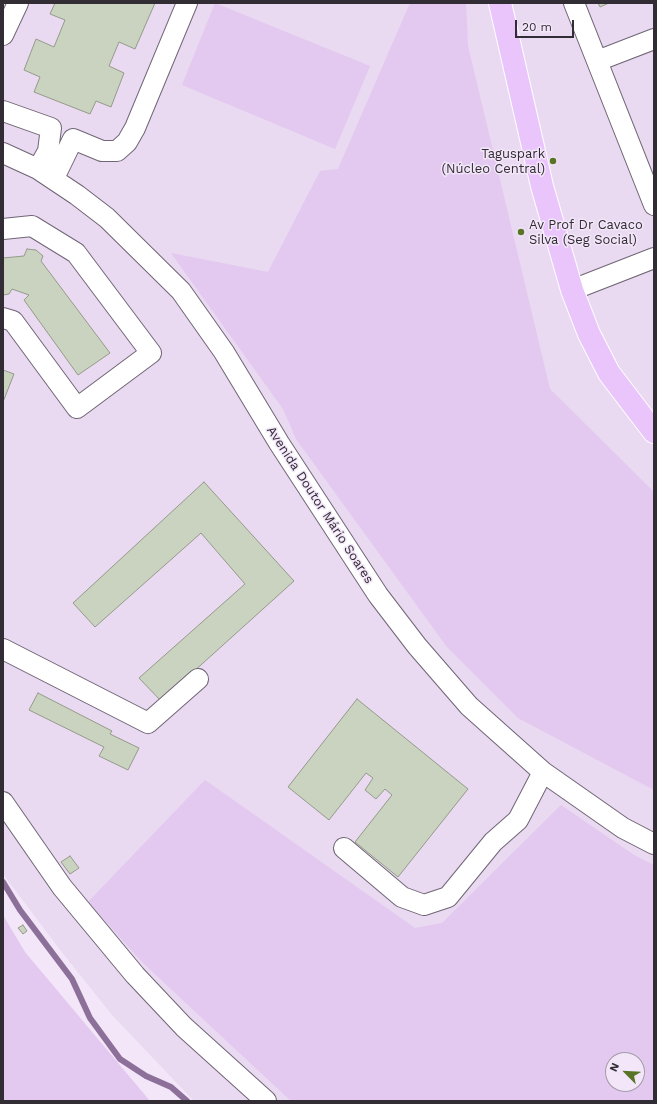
<!DOCTYPE html>
<meta charset="utf-8">
<style>
body{margin:0}
#map{position:relative;width:657px;height:1104px;overflow:hidden;background:#f2e6f8;font-family:"Work Sans",sans-serif}
canvas{display:block}
.frame{position:absolute;inset:0;border:4px solid #322d34;pointer-events:none}
.north{position:absolute;left:605px;top:1052px;width:40px;height:40px;box-sizing:border-box;background:#f2e6f8;border:1px solid #a59caa;border-radius:50%;rotate:294deg;font-size:11px;font-weight:700;line-height:16px;text-align:center;color:#322d34}
.north::after{content:'';display:block;margin:auto;width:14px;height:18px;background:#597427;clip-path:polygon(50% 0,100% 100%,50% 72%,0 100%)}
.scale{position:absolute;left:515px;top:20px;width:59px;height:18px;box-sizing:border-box;border:2px solid #322d34;border-top:0;padding-left:5px;font-size:12px;line-height:14px;white-space:nowrap;color:#322d34;-webkit-text-stroke:3px #f2e6f8;paint-order:stroke}
</style>
<div id="map">
<canvas width="657" height="1104"></canvas>
<div class="frame"></div>
<div class="north">N</div>
<div class="scale">20 m</div>
</div>
<script>
const g = document.querySelector('canvas').getContext('2d');
g.lineJoin = 'round';
function paint(path, color) {
  g.fillStyle = color;
  g.fill(path, 'evenodd');
}
function poly(rows) {
  const path = new Path2D();
  for (const r of rows) {
    path.moveTo(r[0], r[1]);
    for (let i = 2; i < r.length; i += 2) path.lineTo(r[i], r[i + 1]);
  }
  return path;
}
function stroke(path, color, width, dash) {
  g.strokeStyle = color;
  g.lineWidth = width;
  g.lineCap = dash ? 'butt' : 'round';
  g.setLineDash(dash || []);
  g.stroke(path);
}
function label(font, color, halo, rows, align = 'center') {
  g.font = font + ' "Work Sans",sans-serif';
  g.lineWidth = 3;
  g.setLineDash([]);
  g.textBaseline = 'middle';
  g.strokeStyle = halo;
  g.fillStyle = color;
  for (const [text, x, y, turn = 0] of rows) {
    g.save();
    g.translate(x, y);
    g.rotate((+turn || 0) * Math.PI / 180);
    g.textAlign = isNaN(turn) ? turn : align;
    if (halo) g.strokeText(text, 0, 0);
    g.fillText(text, 0, 0);
    g.restore();
  }
}
paint(poly([
 [3,3,654,3,654,1101,194,1101,112,1015,61,951,3,874],
 [613,1060,637,1060,637,1084,613,1084]
]), '#e9d9f1');
paint(poly([
 [215,3,370,66,335,149,182,85],
 [410,3,466,3,468,46,550,389,654,492,654,790,518,718,447,647,296,439,283,409,171,253,268,272,320,171,338,169],
 [205,780,415,928,442,923,561,805,634,855,654,865,654,1101,291,1101,143,963,88,902],
 [613,1060,637,1060,637,1084,613,1084],
 [3,915,25,952,150,1101,3,1101]
]), '#e3c8f0');
stroke(poly([
 [3,882,20,910,72,979,90,1018,120,1059,146,1076,171,1087,187,1101]
]), '#8c7099', 6);
const building = poly([
 [55,3,155,3,135,49,119,42,109,66,124,73,111,107,96,101,90,114,34,92,40,77,24,70,36,39,54,47,65,20,50,14,55,3],
 [598,3,609,3,600,7,598,3],
 [27,249,36,250,43,256,41,261,110,353,78,375,24,300,29,295,12,289,9,294,3,295,3,258,24,256,27,249],
 [3,370,14,374,3,402,3,370],
 [204,482,294,581,161,701,139,678,245,584,201,533,95,627,73,603,204,482],
 [38,693,112,731,110,734,139,748,128,770,99,756,104,747,29,710,38,693],
 [357,699,468,789,398,877,355,842,392,795,385,789,376,799,365,790,373,778,366,773,329,820,288,787,357,699],
 [70,856,79,868,70,874,61,862,70,856],
 [23,925,27,931,23,934,18,928,23,925]
]);
paint(building, '#cad2c0');
stroke(building, '#949c8a', 1);
const minor = poly([
 [574,3,654,205],
 [3,35,18,3],
 [597,61,654,39],
 [3,111,51,128,48,151,38,169],
 [3,153,38,169,77,195,107,218,181,291,224,352,279,443,378,595,417,646,469,706,543,772,623,828,654,844],
 [54,178,73,139,102,151,117,151,127,142,135,128,187,3],
 [3,229,32,226,76,253,151,353,77,408,13,321,3,318],
 [572,290,654,258],
 [3,649,148,723,198,679],
 [3,802,62,887,135,975,184,1027,266,1101],
 [344,848,402,897,424,905,448,897,493,842,518,820,543,772]
]);
const major = poly([
 [500,3,542,186,572,290,589,334,609,373,654,432]
]);
stroke(minor, '#706675', 22);
stroke(major, '#fff', 24);
stroke(minor, '#fff', 20);
stroke(major, '#eac5fb', 22);
for (const [x, y, r, color] of [
 [553,161,4,"#597427"],
 [521,232,4,"#597427"]
]) {
  const dot = new Path2D();
  dot.arc(x, y, r, 0, 2 * Math.PI);
  g.fillStyle = color;
  g.fill(dot);
  stroke(dot, '#f2e6f8', 1.5);
}
label('13px', '#322d34', '#f2e6f8', [
 ["Taguspark",545,154],
 ["(Núcleo Central)",545,169],
 ["Av Prof Dr Cavaco",529,225,"left"],
 ["Silva (Seg Social)",529,240,"left"]
], 'right');
label('13px', '#322d34', '#f2e6f8', [
 ["Avenida Doutor Mário Soares",320,505,57]
]);
</script>
